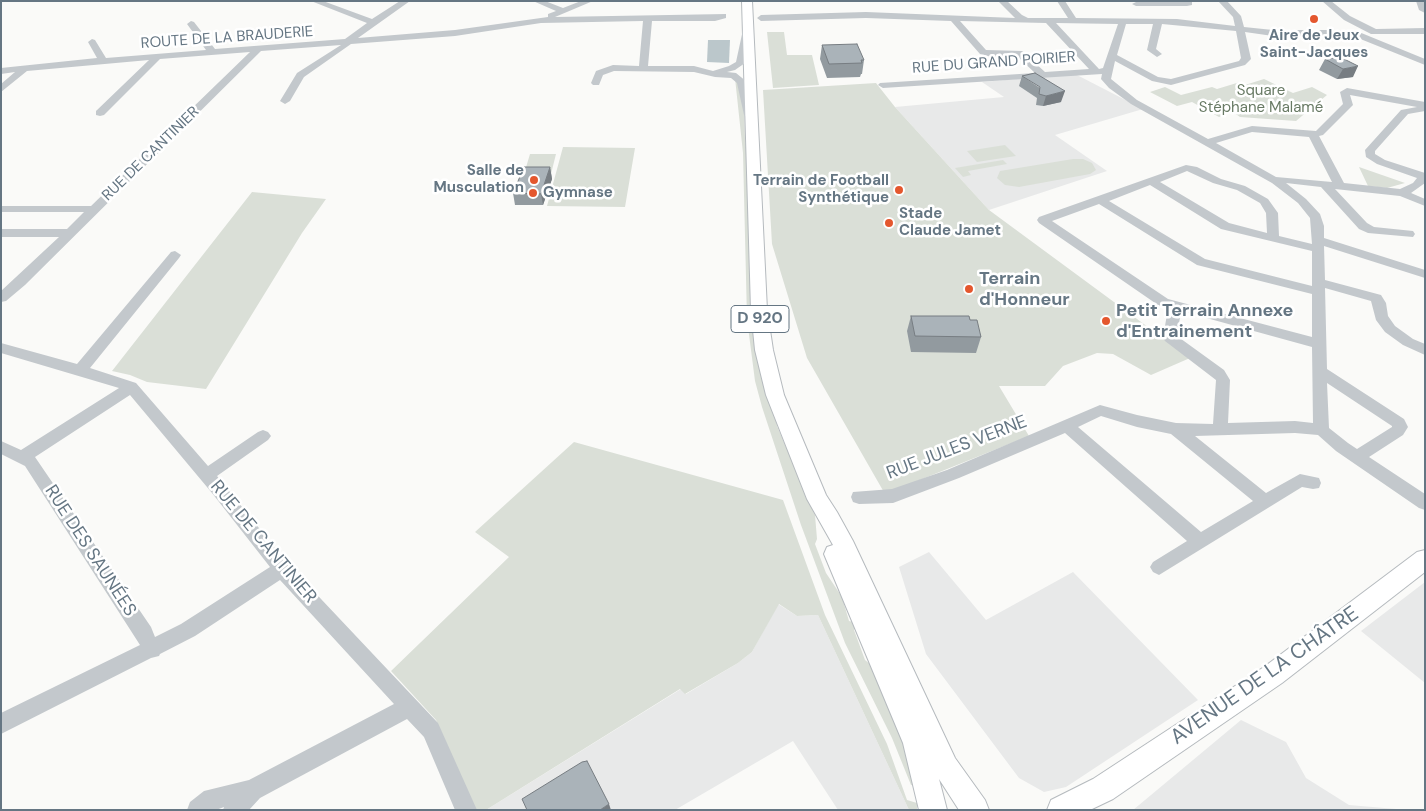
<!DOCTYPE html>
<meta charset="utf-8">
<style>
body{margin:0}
#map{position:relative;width:1426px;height:811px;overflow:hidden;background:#fafaf8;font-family:"DM Sans",sans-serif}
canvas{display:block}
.frame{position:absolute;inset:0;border:2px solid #657683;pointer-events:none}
</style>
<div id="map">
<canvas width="1426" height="811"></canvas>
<div class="frame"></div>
</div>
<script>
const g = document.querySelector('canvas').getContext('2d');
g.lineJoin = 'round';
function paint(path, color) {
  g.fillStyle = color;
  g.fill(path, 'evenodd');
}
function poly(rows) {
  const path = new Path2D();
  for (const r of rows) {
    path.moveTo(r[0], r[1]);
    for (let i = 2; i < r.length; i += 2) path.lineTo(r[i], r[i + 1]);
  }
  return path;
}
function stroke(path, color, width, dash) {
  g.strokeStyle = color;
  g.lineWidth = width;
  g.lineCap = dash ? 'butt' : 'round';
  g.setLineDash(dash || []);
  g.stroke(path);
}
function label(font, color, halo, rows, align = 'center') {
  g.font = font + ' "DM Sans",sans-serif';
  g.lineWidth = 5;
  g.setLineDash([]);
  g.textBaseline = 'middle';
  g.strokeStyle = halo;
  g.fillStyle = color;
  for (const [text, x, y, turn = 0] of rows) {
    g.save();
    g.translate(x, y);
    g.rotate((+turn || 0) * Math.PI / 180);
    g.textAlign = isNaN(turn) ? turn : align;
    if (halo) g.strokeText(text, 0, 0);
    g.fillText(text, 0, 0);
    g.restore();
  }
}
paint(poly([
 [1075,74,1143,109,1055,135,1107,171,989,210,895,107,1004,97,982,82],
 [929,552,986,620,1073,572,1198,700,1066,787,1044,792,1019,778,926,654,899,567],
 [1425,582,1425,683,1361,631],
 [778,604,797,616,818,615,909,810,838,810,793,741,675,810,486,810,681,689,686,694,738,663,752,652],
 [1241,720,1286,742,1306,778,1349,805,1408,810,1133,810]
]), '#e8e9e9');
paint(poly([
 [767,32,784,32,787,55,812,55,819,85,773,88],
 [735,78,737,79,744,103,745,139,777,426,815,515,817,539,815,544,826,573,842,597,849,621,853,622,856,626,854,630,865,660,870,664,908,754,919,786,911,785,892,738,845,643,801,525,762,407,755,381,747,319,743,153],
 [1264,79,1293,93,1312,87,1327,95,1296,121,1240,117,1233,112,1219,117,1192,102,1177,106,1150,92,1165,87,1181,95,1212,87,1217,89,1240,82,1245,85],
 [876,83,895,107,989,210,1190,358,1151,375,1113,354,1097,353,1063,366,1045,386,999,386,1029,436,885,494,807,358,772,244,763,90],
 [1005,145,1016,156,977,162,967,151],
 [563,147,635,148,625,207,547,206],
 [530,154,556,154,551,174,524,174],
 [1073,159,1083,159,1092,163,1096,170,1090,174,1019,187,1005,185,997,178,1000,171],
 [1003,160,1007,164,968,171,971,175,963,177,955,168],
 [1359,167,1405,183,1387,188,1368,186],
 [252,192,326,199,302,233,206,389,147,382,130,375,112,371],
 [574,442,783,500,825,615,887,744,907,800,917,803,917,810,909,810,818,615,797,616,779,604,752,652,738,663,685,694,680,689,486,810,476,810,436,720,391,671,509,557,475,532]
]), '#dadfd7');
paint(poly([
 [708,40,730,40,729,63,707,62]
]), '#bbc7cb');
const major = poly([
 [742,1,752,1,767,310,773,350,784,395,826,495,837,512,853,541,955,758,985,800,989,810,959,810,939,779,947,810,919,810,903,743,824,554,827,547,833,545,807,499,766,395,755,350,751,310,742,1],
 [1425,550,1425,572,1282,683,1113,799,1090,810,1047,810,1051,800,1093,779,1264,667,1417,552,1425,550]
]);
stroke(major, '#b5babe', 2);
paint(poly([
 [311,1,323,1,372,19,400,1,410,1,358,38,455,30,548,17,548,14,556,11,533,1,545,1,563,8,581,1,593,1,555,17,726,14,726,18,715,21,652,21,648,66,694,66,713,71,729,66,736,62,744,25,751,23,752,25,745,63,735,70,727,72,736,73,747,82,754,115,749,118,744,115,737,83,731,78,715,77,694,72,614,71,603,75,599,85,593,85,591,83,596,71,613,65,639,66,643,21,541,23,455,36,351,44,304,77,290,101,285,104,280,101,297,73,341,45,261,51,25,285,6,301,1,302,1,291,59,237,1,237,1,229,67,229,84,212,1,212,1,206,91,206,250,52,160,59,104,115,100,116,96,115,96,111,149,60,27,71,1,92,1,84,15,72,1,74,1,68,97,58,88,42,92,39,95,40,106,58,206,50,187,24,191,21,194,22,215,49,345,39,367,23,311,1],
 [998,1,1007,1,1022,15,1028,18,1068,18,1057,1,1065,1,1076,18,1177,19,1235,26,1233,17,1218,1,1227,1,1241,16,1244,27,1273,30,1354,30,1425,59,1425,65,1353,36,1273,36,1245,32,1251,59,1245,65,1171,85,1152,81,1115,61,1111,79,1137,100,1208,139,1252,126,1316,131,1343,104,1340,92,1347,88,1425,102,1425,111,1408,114,1375,151,1375,154,1385,160,1425,173,1425,183,1411,193,1425,199,1425,206,1400,196,1335,189,1367,223,1374,227,1413,231,1415,234,1413,237,1368,233,1359,229,1321,187,1286,183,1306,199,1320,214,1324,226,1324,238,1425,270,1425,278,1324,246,1325,280,1381,295,1386,303,1388,316,1395,326,1413,339,1425,344,1425,355,1403,345,1385,332,1376,320,1371,301,1325,288,1327,369,1404,419,1408,427,1403,435,1369,457,1425,494,1425,510,1419,508,1336,451,1318,435,1295,433,1195,436,1266,493,1300,474,1319,478,1321,483,1319,488,1313,489,1302,487,1159,575,1153,572,1150,567,1153,562,1187,541,1065,433,959,478,893,503,859,504,853,502,851,497,853,492,892,489,947,470,1100,405,1137,415,1176,423,1213,424,1216,380,1165,341,1163,338,1168,308,1158,305,1039,223,1037,220,1039,217,1186,165,1197,167,1221,179,1245,186,1268,199,1278,213,1279,236,1312,244,1310,218,1298,203,1272,183,1131,104,1109,88,1101,79,1102,74,883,88,878,85,880,83,1035,73,1017,56,992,57,980,54,951,21,866,18,761,21,757,18,761,15,866,12,1015,18,998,1],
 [960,21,1046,23,1089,69,1045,72,1022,51,986,50,960,21],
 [1056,23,1118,24,1103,68,1099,69,1056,23],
 [1126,24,1153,24,1147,50,1157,57,1162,54,1156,49,1162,24,1236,31,1241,58,1239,61,1171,79,1158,77,1117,55,1126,24],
 [1350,95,1417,107,1401,110,1365,150,1366,157,1377,164,1417,178,1413,183,1400,189,1344,183,1319,136,1323,135,1353,105,1350,95],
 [1252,132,1309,137,1332,182,1276,177,1216,143,1252,132],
 [1187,171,1213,183,1237,190,1260,203,1266,213,1267,233,1229,223,1160,182,1187,171],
 [1150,185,1221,229,1312,251,1312,286,1205,259,1109,201,1150,185],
 [1099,204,1197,265,1312,294,1312,337,1168,299,1052,221,1099,204],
 [1181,311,1312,347,1313,423,1295,421,1228,423,1230,380,1224,370,1177,336,1181,311],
 [1327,383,1392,426,1392,427,1357,449,1348,443,1329,428,1327,383],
 [1101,416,1137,427,1171,434,1253,501,1201,532,1078,427,1101,416],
 [1192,1,1192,5,1187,6,1136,6,1132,4,1136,2,1192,1],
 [1322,1,1331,1,1350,16,1376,29,1425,28,1425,34,1371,34,1344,20,1322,1],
 [1416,1,1424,1,1425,13,1419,10,1416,1],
 [175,251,181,255,179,258,90,368,136,383,208,466,258,432,263,430,268,432,271,436,268,440,217,476,288,564,438,723,477,810,455,810,424,737,407,719,260,798,249,810,223,810,224,807,216,810,187,810,190,802,204,791,249,780,394,704,280,580,195,636,160,654,159,656,151,658,1,734,1,713,140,645,25,466,1,454,1,441,21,450,119,388,1,353,1,343,77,364,171,252,175,251],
 [130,395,212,493,270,567,181,624,155,637,151,627,35,457,130,395]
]), '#c3c8cc');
paint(major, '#fff');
paint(poly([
 [822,45,864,60,862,74,861,74,860,77,827,78,820,59],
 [1340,57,1353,77,1337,79,1319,70,1325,59],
 [1022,76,1061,102,1043,106,1036,105,1037,98,1019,86],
 [550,167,552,179,543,205,515,205,513,193],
 [911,316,970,320,981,337,976,353,911,352,907,331]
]), '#929a9f');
paint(poly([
 [1358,66,1353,77,1337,79,1343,69],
 [1065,91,1061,102,1043,106,1046,96],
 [550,167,552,179,543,205,541,194],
 [609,804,611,810,600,810]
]), '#777d82');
const building = poly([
 [857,44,864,60,861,60,862,63,829,64,822,45,857,44],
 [1340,57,1358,66,1343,69,1325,59,1340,57],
 [1035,73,1065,91,1046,96,1039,94,1040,87,1022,76,1035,73],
 [524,167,550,167,541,194,513,193,524,167],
 [911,316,969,316,970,320,977,320,981,337,915,336,911,316],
 [587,761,609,804,600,810,527,810,522,799,582,762,587,761]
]);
paint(building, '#aab3b9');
stroke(building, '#777d82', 1);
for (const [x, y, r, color] of [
 [1314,19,5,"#e4572e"],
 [534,180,5,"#e4572e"],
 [899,190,5,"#e4572e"],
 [533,193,5,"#e4572e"],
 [889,223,5,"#e4572e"],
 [969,289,5,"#e4572e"],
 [1106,321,5,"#e4572e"]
]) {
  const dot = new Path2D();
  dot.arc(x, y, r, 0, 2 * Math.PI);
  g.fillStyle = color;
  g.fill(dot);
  stroke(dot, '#fff', 2);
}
label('bold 15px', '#657683', '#fff', [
 ["Aire de Jeux",1314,36,"center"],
 ["Saint-Jacques",1314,53,"center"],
 ["Salle de",524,171],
 ["Musculation",524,188],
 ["Terrain de Football",889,181],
 ["Synthétique",889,198],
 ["Gymnase",543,193,"left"],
 ["Stade",899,214,"left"],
 ["Claude Jamet",899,231,"left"]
], 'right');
label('15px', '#657683', '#fff', [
 ["ROUTE DE LA BRAUDERIE",227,38,-4],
 ["RUE DU GRAND POIRIER",994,63,-4],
 ["RUE DE CANTINIER",151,154,-44]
]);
label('15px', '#687a64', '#fff', [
 ["Square",1261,91],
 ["Stéphane Malamé",1261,108]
]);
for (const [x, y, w] of [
 [760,319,58]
]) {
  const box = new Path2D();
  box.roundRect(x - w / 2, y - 13.5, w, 27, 4);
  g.fillStyle = '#fff';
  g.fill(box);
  stroke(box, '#657683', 1);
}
label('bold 16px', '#657683', null, [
 ["D 920",760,319]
]);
label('bold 18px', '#657683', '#fff', [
 ["Terrain",979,279],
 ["d'Honneur",979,300],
 ["Petit Terrain Annexe",1116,311],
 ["d'Entrainement",1116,332]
], 'left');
label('18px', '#657683', '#fff', [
 ["RUE JULES VERNE",957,448,-21],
 ["RUE DE CANTINIER",263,542,50],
 ["RUE DES SAUNÉES",90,551,57]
]);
label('21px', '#657683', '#fff', [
 ["AVENUE DE LA CHÂTRE",1265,676,-35]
]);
</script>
